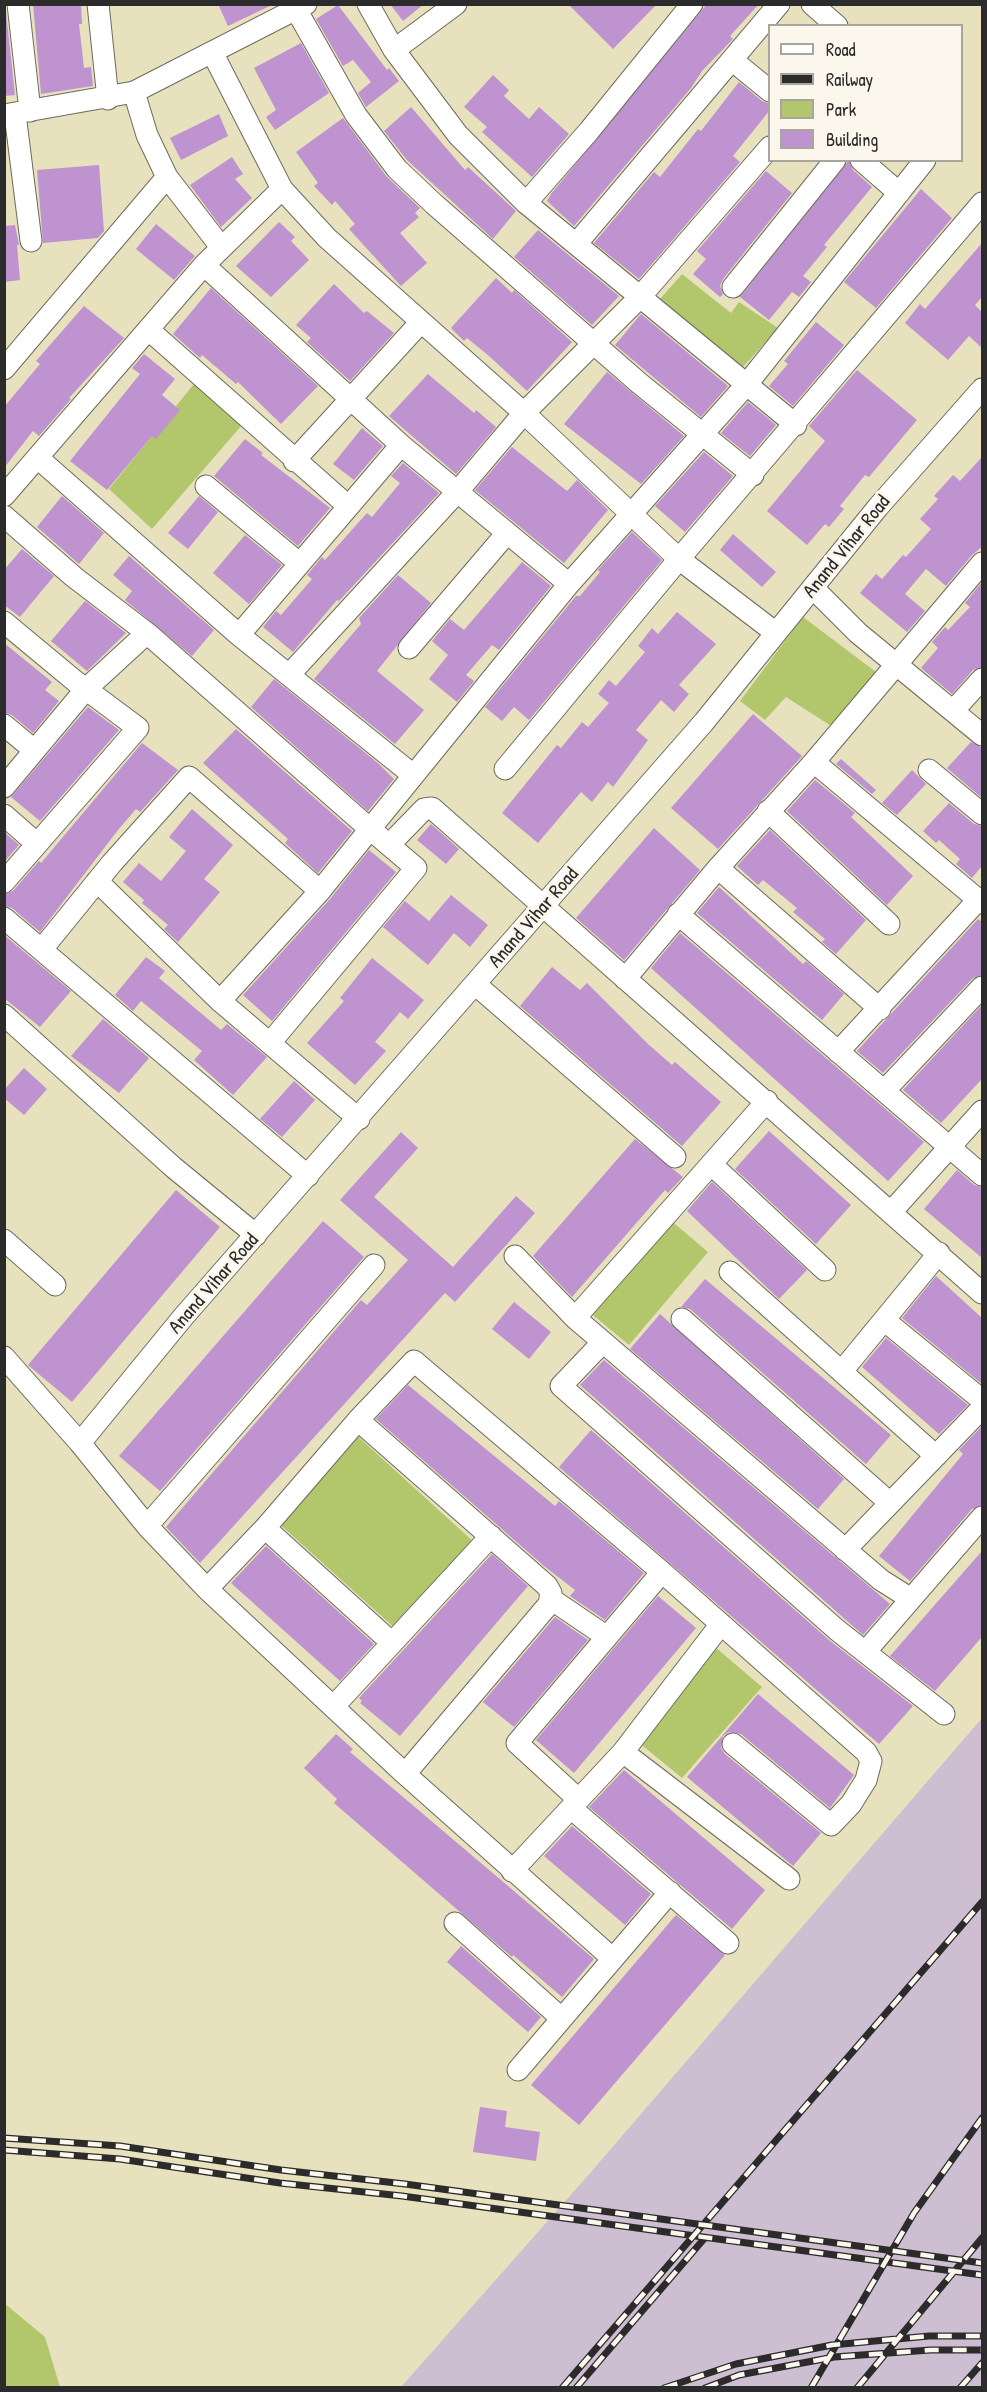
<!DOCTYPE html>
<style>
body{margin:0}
#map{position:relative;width:987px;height:2392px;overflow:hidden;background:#e7e1be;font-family:"Patrick Hand",sans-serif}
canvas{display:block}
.frame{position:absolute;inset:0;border:6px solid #2b2b2b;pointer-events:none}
.legend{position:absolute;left:768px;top:24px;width:195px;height:138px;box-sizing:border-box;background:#fbf7ec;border:2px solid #a8a59f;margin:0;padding:8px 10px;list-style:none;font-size:18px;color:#2b2b2b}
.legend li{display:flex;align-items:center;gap:12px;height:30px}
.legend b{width:30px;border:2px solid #a8a59f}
</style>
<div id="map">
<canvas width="987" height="2392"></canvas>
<div class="frame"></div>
<ul class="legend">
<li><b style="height:8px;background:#fff"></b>Road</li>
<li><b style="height:8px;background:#2b2b2b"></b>Railway</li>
<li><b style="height:16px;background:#b2c76b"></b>Park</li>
<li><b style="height:16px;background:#be93d0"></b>Building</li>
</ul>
</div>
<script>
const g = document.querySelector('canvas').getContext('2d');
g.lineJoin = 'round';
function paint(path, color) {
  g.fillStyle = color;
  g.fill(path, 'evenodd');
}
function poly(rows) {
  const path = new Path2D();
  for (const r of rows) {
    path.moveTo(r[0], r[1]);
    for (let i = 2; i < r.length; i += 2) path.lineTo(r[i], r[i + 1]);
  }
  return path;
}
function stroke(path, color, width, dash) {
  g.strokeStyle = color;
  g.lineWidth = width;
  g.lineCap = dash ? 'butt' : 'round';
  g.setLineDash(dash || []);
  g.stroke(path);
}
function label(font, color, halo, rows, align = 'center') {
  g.font = font + ' "Patrick Hand",sans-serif';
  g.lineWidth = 6;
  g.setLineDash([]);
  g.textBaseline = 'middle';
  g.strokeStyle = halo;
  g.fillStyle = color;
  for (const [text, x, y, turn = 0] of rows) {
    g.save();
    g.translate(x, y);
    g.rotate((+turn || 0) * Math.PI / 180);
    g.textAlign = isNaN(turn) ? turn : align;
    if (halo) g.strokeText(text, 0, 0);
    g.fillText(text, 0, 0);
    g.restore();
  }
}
paint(poly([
 [982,1718,982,2387,401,2387,591,2172]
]), '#cebed1');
paint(poly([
 [682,274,731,313,739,302,778,328,743,367,660,299],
 [206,369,255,410,152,529,109,489],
 [803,617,884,678,839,731,786,697,765,720,740,701],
 [668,1218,708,1252,629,1345,588,1311],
 [354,1433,476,1544,398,1631,275,1520],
 [715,1647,762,1687,682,1778,632,1737],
 [4,2303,45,2337,60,2387,5,2387]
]), '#b2c76b');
paint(poly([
 [33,4,81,4,82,24,79,24,84,68,91,67,93,86,41,94],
 [218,4,274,4,228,26],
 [390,4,424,4,403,21],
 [568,4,657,4,613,49],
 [707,4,759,4,730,36,733,39,702,71,691,88,574,226,547,201,551,194],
 [338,5,387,70,389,68,399,81,366,107,358,93,371,82,353,60,343,66,316,19],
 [4,12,6,12,15,95,4,96],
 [301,43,329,93,275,130,266,117,276,110,254,68],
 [493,75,509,90,504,96,529,119,539,107,569,134,532,177,482,132,487,127,464,107],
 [739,82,762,101,770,104,770,110,733,156,740,162,639,279,594,243,654,172,660,177,698,129,701,131],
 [411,107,465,170,468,167,516,211,493,239,407,160,384,131],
 [219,114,228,136,181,160,170,138],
 [343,118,387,177,420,208,415,213,419,217,400,233,427,263,401,286,349,229,355,224,335,201,332,205,314,186,318,183,296,152],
 [232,157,243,174,235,179,252,198,221,227,190,185],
 [849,160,853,170,872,187,824,245,827,247,803,276,811,282,799,297,792,292,769,320,740,297],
 [99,165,104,231,98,238,43,243,37,170],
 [766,171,792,193,723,279,720,286,723,294,720,297,693,274,706,259,697,251],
 [921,189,952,218,876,308,844,282],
 [279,222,295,237,291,241,309,260,271,297,236,266],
 [156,224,195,256,174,280,136,249],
 [15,225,19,245,17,245,20,280,4,282,4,226],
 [538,230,619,296,592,325,514,257],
 [982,243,982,297,975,305,982,312,982,348,969,336,948,360,905,323,920,304,925,309],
 [496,278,512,293,514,290,572,342,527,391,489,356,467,338,464,341,451,328],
 [334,284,364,313,367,311,394,333,350,381,307,342,311,338,296,325],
 [211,288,318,386,281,424,238,382,236,384,202,355,200,358,173,334],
 [84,306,124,338,69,398,71,399,39,436,33,431,4,468,4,407,40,364,36,361],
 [641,314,728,386,701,417,615,345],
 [816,322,844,345,793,406,769,386,788,364,784,361],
 [144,354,175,379,162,395,180,410,156,439,152,436,107,490,70,461,140,374,132,368],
 [857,370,917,420,869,477,865,475,840,506,844,509,829,527,825,524,807,545,767,511,825,441,809,426],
 [607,372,684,436,641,484,564,424],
 [428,374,474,413,476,410,496,427,456,474,389,416],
 [748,402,776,425,750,456,721,433],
 [362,428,383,446,354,480,333,464],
 [245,439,263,453,261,455,330,508,298,546,214,476],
 [512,447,567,491,577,480,608,510,564,563,475,490],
 [704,452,733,476,685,532,655,506],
 [982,457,982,547,972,555,946,586,926,569,905,594,925,611,907,632,860,593,876,574,882,579,903,555,906,557,931,529,920,519,938,499,934,496,953,475,960,481],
 [403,463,439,493,339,601,337,600,293,652,263,627,276,611,281,615,312,579,307,575,322,557,325,560,367,513,372,517,400,483,391,476],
 [62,496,104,533,79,564,37,527],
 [199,496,218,512,188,549,168,533],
 [632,532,662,560,529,720,514,707,502,721,485,707,576,596,580,596,600,572,598,570],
 [733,534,776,572,762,587,720,550],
 [245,535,282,565,249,604,213,573],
 [22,549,54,576,20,617,4,605,4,570],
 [129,556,214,630,192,656,125,600,132,591,113,575],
 [522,562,551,586,499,650,492,645,466,675,474,681,457,702,429,679,448,655,432,641,450,619,464,630],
 [398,575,431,603,377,671,424,710,395,744,314,679,361,624,359,618],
 [982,582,982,667,973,670,952,694,921,668,938,648,932,642,945,627,948,630,970,607,965,603],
 [85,601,126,633,87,671,51,641],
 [677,612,716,644,679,685,689,694,674,712,661,700,636,730,648,740,613,787,608,782,592,802,581,792,538,843,502,813,557,745,561,748,582,722,588,727,609,703,598,694,609,680,616,686,645,652,638,646,652,628,658,634],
 [4,643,52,682,45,690,59,701,33,733,12,715,4,713],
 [274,679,379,764,394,779,368,811,251,707],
 [88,707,119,730,40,821,11,797],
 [753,714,802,756,718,849,671,808],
 [236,729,352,831,318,873,285,843,288,839,203,763],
 [971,742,982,748,982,798,947,768],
 [142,743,178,770,140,812,136,809,118,830,40,932,12,908,4,906,4,894,13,891,39,861,41,863],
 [841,759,876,790,872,794,836,764],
 [912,770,926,784,897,815,882,803],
 [815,780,855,813,851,817,913,876,887,905,787,811],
 [949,803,974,824,982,826,982,866,972,878,956,864,960,859,939,840,936,843,923,831],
 [192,809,233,845,204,879,220,892,178,942,164,929,168,925,142,903,144,900,123,882,139,863,161,881,186,851,169,837],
 [431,824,459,849,446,864,417,840],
 [654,828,700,870,624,960,576,918],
 [770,830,866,920,836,954,822,942,825,939,793,912,797,908,763,880,758,885,737,866],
 [4,832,19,845,4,862],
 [369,850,396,872,272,1021,243,995,330,899],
 [719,887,803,964,806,961,844,994,822,1020,697,913],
 [451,895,488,925,470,947,454,933,428,965,383,927,405,901,429,921],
 [978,919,982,922,982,975,973,978,883,1073,857,1051],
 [680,933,924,1142,888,1181,651,968],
 [4,935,71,991,40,1027,4,998],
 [146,957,165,971,159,978,221,1030,227,1024,267,1057,233,1095,194,1060,202,1051,141,1001,133,1011,115,995],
 [372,958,424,1000,408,1019,400,1012,375,1042,386,1051,355,1085,307,1043,344,1001,340,998],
 [552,967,580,990,587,983,648,1044,672,1065,675,1062,721,1102,682,1146,520,1006],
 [982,1005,982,1079,941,1123,903,1090],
 [103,1019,149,1058,119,1093,71,1056],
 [24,1068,47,1089,24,1115,4,1098,4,1090],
 [294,1081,315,1100,282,1137,260,1119],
 [769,1131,851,1205,816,1244,735,1169],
 [401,1132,418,1148,374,1197,453,1267,516,1196,535,1213,455,1302,445,1293,200,1563,166,1527,361,1300,367,1305,408,1260,340,1200],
 [635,1139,683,1177,668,1193,665,1190,572,1297,533,1256],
 [957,1170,974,1185,982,1187,982,1258,924,1209],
 [712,1182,807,1270,779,1299,687,1211],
 [176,1190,220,1227,72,1402,28,1365],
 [323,1221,364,1257,160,1491,119,1456],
 [936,1276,982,1318,982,1384,902,1318],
 [705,1279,891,1435,866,1464,690,1309,681,1307],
 [514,1302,551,1332,529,1359,492,1329],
 [660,1314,844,1479,818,1509,630,1349],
 [886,1338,968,1405,939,1434,862,1367],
 [604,1360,890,1604,863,1635,580,1385],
 [408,1385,555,1506,559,1501,644,1573,605,1620,570,1596,575,1590,544,1566,376,1419],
 [982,1426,982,1505,972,1509,910,1581,879,1556,963,1454,959,1450],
 [591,1430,829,1640,913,1706,879,1744,559,1467],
 [266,1546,374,1644,340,1681,231,1583],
 [982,1551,982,1637,935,1691,890,1656],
 [492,1554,528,1586,400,1736,360,1703,362,1701,359,1698],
 [658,1596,696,1628,574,1773,536,1740],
 [555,1617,588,1640,514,1727,483,1702],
 [758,1694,854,1775,830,1808,741,1734,729,1732,723,1736,721,1748,725,1754,821,1833,793,1866,687,1777],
 [336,1734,353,1749,350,1752,594,1959,562,1997,513,1955,512,1957,334,1803,337,1799,304,1768],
 [624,1770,765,1890,732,1929,589,1807],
 [572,1826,651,1894,625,1925,544,1856],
 [676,1915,725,1955,579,2125,531,2085],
 [461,1946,541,2017,528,2032,447,1962],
 [480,2107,507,2111,505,2127,540,2132,536,2161,473,2152]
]), '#be93d0');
const minor = poly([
 [18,4,30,111],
 [98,4,108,99],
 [368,4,394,50,458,135,526,203,796,425],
 [812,4,837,26],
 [297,11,356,115,397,169,434,204,639,383,753,475],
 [394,50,456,4],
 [213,54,282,189,327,238,524,413,679,559,776,633],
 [732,60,770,91],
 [134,92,147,135,167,177,221,247],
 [15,114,31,241],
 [4,115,134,92,306,4],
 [861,160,899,193],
 [526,203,589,131,692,4],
 [577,243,779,4],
 [204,265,401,445,569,584],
 [733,287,835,160],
 [149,330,348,506],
 [4,369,167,177],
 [38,458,239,635,413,775],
 [294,461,420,323],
 [206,486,299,563],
 [4,496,204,265,282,189],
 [4,516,74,577,147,633,370,829,320,891,220,1001,97,881],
 [813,588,858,633,982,735],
 [4,622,75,681,138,728,4,882],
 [239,635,401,445],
 [409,648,507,533],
 [289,675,458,491,524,413,640,297,770,147],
 [953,711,982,679],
 [4,725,34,750],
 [814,762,982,563],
 [505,769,679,559,982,203],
 [929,770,982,814],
 [4,787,86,689,147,633],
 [768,811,889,924],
 [4,815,37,844],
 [389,845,424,809,432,808,982,1293],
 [718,868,880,1009],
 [678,914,982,1175],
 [4,918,308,1176],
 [42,949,112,863,189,777,320,891],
 [625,979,718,868,814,762,982,903],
 [475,984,675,1157],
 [220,1001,359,1119],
 [4,1015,173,1167,256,1235],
 [270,1043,416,868,370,829,569,584,747,384,925,160],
 [838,1052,978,900],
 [885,1090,982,987],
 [711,1164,825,1270],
 [892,1211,982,1111],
 [4,1240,55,1285],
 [515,1256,575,1318,881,1580,911,1599],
 [730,1272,936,1456],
 [575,1318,767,1101],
 [682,1319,890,1503],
 [884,1320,982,1400],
 [603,1342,561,1386,837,1630,944,1714],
 [4,1357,80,1443,147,1526,207,1589],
 [842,1371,939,1253],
 [358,1420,547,1586,551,1593,549,1604,405,1774],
 [80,1443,184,1316,704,722,878,507,982,389],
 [147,1526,374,1265],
 [265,1528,392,1643],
 [845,1550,982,1408],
 [551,1599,607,1637],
 [866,1651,982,1517],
 [333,1707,491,1536],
 [623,1752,789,1879],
 [578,1799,517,1743,662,1572],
 [571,1808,728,1943],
 [512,1871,623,1752,721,1624],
 [455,1923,561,2018],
 [612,1958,405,1774,207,1589,265,1528,358,1420,414,1361,662,1572,866,1752,871,1761,866,1780,851,1804,831,1825,733,1744],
 [518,2070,670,1892]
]);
stroke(minor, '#6d6b5e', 23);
stroke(minor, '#fff', 21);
const rail = poly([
 [4,2138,120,2146,281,2170,405,2184,982,2263],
 [4,2150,120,2159,280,2183,402,2196,982,2275],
 [562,2388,982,1902],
 [576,2388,703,2240],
 [664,2388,736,2364,832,2345,929,2336,982,2336],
 [705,2388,739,2375,834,2357,930,2350,982,2350],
 [811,2388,914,2213,982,2118],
 [857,2388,982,2238],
 [960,2388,982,2363]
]);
stroke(rail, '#2b2b2b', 7);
stroke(rail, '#fbf7ec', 4.5, [14]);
label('20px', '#2b2b2b', '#fbf7ec', [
 ["Anand Vihar Road",847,547,-51],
 ["Anand Vihar Road",534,918,-49],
 ["Anand Vihar Road",214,1284,-49]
]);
</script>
